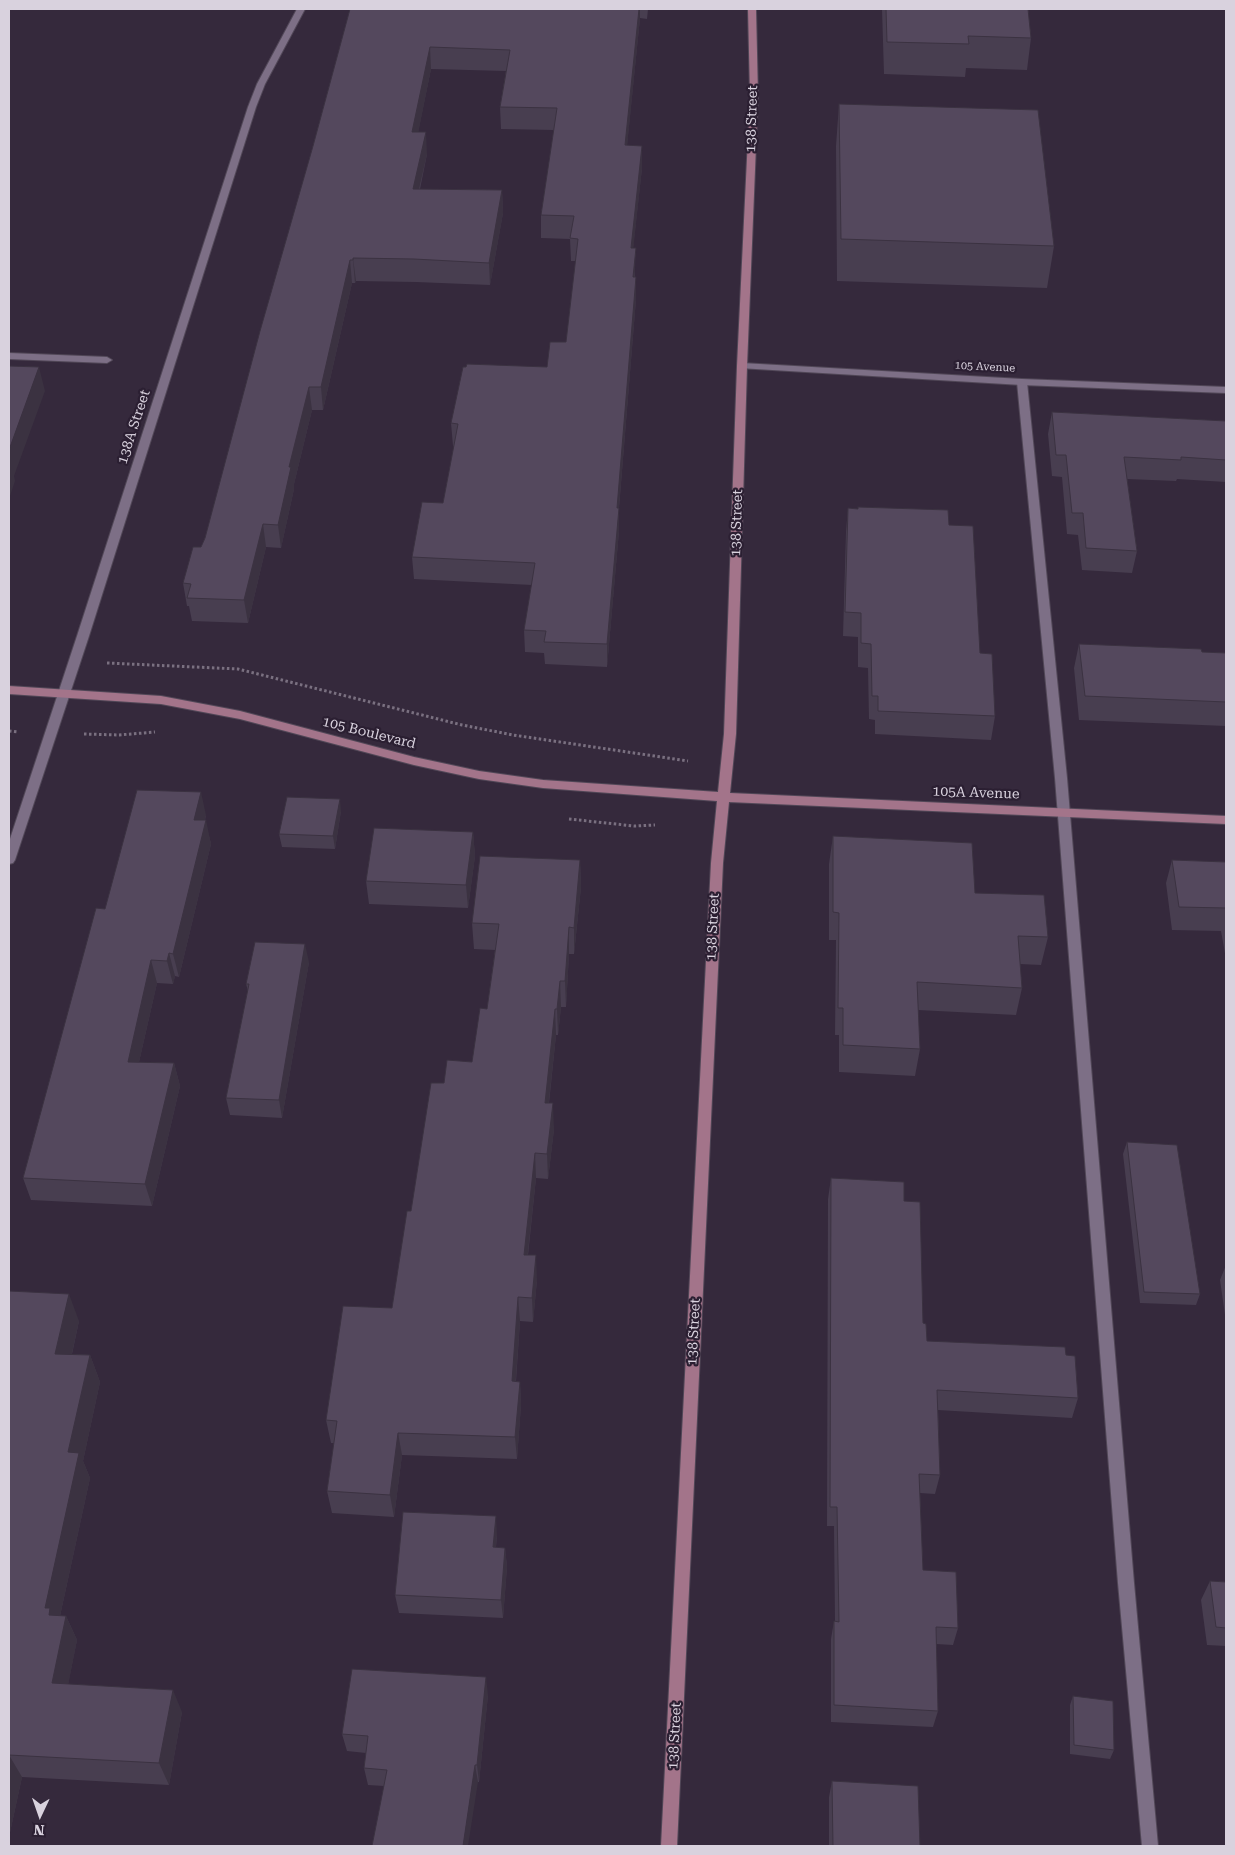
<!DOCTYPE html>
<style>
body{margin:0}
#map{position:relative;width:1235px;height:1855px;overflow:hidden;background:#35293c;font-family:"Roboto Serif",serif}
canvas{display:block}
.frame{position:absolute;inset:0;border:10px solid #d9d2de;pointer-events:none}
.north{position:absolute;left:15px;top:1790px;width:50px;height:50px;-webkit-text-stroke:4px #2b1f32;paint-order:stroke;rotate:183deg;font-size:14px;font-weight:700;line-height:20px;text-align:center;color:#d9d2de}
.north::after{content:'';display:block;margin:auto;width:18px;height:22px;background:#d9d2de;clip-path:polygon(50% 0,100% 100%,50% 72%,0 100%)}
</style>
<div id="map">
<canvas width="1235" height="1855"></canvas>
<div class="frame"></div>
<div class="north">N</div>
</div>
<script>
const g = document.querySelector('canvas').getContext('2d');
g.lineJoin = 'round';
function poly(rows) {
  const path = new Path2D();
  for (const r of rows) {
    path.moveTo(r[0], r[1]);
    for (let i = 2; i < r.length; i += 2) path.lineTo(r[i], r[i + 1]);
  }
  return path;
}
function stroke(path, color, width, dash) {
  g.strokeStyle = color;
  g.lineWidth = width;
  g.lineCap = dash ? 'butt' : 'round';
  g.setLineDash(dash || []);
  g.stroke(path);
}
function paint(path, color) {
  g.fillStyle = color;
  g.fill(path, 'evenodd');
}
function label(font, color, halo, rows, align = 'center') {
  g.font = font + ' "Roboto Serif",serif';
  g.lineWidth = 4.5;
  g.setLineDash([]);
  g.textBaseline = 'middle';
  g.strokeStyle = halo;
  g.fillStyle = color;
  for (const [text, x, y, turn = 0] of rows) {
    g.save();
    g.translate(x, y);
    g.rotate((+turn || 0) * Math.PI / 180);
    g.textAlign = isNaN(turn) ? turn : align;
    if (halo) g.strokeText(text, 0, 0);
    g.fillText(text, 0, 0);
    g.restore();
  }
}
const lane = poly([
 [9,353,107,357,112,360,107,363,9,359,9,353],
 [1022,379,1027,382,1067,778,1134,1583,1158,1846,1142,1846,1118,1583,1055,778,1017,382,1022,379]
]);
const street = poly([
 [297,9,305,9,265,84,256,107,89,636,15,860,13,863,9,864,9,842,77,636,248,107,257,84,297,9],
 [742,363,1022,379,1226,387,1226,393,1022,385,739,368,737,366,742,363]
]);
const secondary = poly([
 [748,9,756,9,758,96,747,366,736,734,730,793,1226,816,1226,824,729,802,723,863,677,1846,661,1846,711,863,717,801,543,788,479,779,414,765,240,719,161,704,9,694,9,686,161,696,240,711,414,757,479,771,543,780,718,792,724,734,737,366,750,96,748,9]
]);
stroke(lane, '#514757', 2);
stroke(street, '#514757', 2);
stroke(secondary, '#514757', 2);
stroke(poly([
 [107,663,238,669,462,725,513,735,688,761],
 [9,731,18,732],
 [84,734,119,735,155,732],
 [569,819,634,826,655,825]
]), '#7a7080', 3, [2.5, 2.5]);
paint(lane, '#7d6f86');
paint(street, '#7d6f86');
paint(secondary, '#a3748a');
paint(poly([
 [350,9,648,9,647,19,640,18,627,145,642,168,633,248,635,270,635,277,636,299,619,508,619,531,607,667,545,664,544,653,525,652,524,630,532,585,414,579,412,557,443,503,454,446,453,446,451,423,547,367,566,342,576,261,571,261,570,239,541,238,541,215,554,130,501,129,500,107,506,71,431,69,418,132,427,154,420,189,502,190,503,213,490,285,416,282,356,281,355,283,352,283,323,410,312,410,294,484,294,489,281,548,266,547,248,623,192,621,189,606,187,606,183,583,201,547,205,538,313,146],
 [882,9,1028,9,1031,38,1027,70,966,68,965,77,884,74],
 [839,104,1054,246,1047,288,837,281,836,146],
 [1226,274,1226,286,1225,279],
 [1052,412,1226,421,1226,482,1177,479,1176,481,1127,479,1137,551,1132,573,1082,570,1078,535,1067,534,1062,477,1052,476,1048,434],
 [848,508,949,525,995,716,991,740,875,734,875,720,869,719,868,668,858,667,858,637,843,636,846,532],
 [1079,644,1202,652,1226,653,1226,726,1079,720,1074,668],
 [341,811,335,849,282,847,279,834],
 [206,815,205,820,211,844,179,977,175,976,173,984,157,983,139,1062,174,1063,180,1086,152,1206,31,1200,23,1178,105,909],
 [473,832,475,856,468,908,369,904,366,881],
 [833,836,975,893,1048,937,1041,965,1020,964,1022,988,1016,1015,918,1010,920,1049,915,1076,839,1072,839,1035,835,1035,836,940,829,940,829,864],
 [580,860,581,887,574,954,569,954,566,1007,561,1007,558,1035,556,1035,549,1103,554,1129,548,1179,536,1178,528,1255,537,1280,533,1322,520,1321,516,1381,520,1382,521,1405,517,1459,402,1455,394,1517,332,1513,327,1491,334,1443,331,1443,326,1420,392,1308,411,1211,444,1083,472,1062,487,1009,495,950,474,949,472,923],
 [1172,860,1226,862,1226,959,1221,931,1172,930,1166,883],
 [309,962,282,1118,230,1115,226,1098,248,991,246,984],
 [1127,1142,1200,1294,1196,1305,1140,1303,1123,1154],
 [831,1178,904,1201,923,1323,927,1341,1066,1355,1078,1398,1072,1418,938,1410,940,1475,935,1494,920,1493,923,1570,958,1628,953,1645,936,1644,938,1711,933,1727,831,1722,831,1639,834,1621,835,1622,834,1526,827,1526,828,1199],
 [1226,1265,1226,1322,1220,1280],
 [9,1291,79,1321,72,1354,90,1355,100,1382,83,1461,90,1478,60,1616,66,1616,77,1640,68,1684,182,1712,169,1785,22,1777,9,1837],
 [497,1535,496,1547,505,1548,507,1567,503,1618,399,1613,395,1595],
 [1210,1581,1226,1582,1226,1646,1207,1645,1201,1600],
 [488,1695,479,1782,384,1786,368,1785,364,1768,366,1753,347,1751,342,1734],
 [1073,1696,1114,1750,1110,1759,1070,1754,1070,1705],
 [832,1781,920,1846,829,1846,829,1797]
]), '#483e50');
paint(poly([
 [639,9,640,9,640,18,625,167,625,145],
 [430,47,431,69,414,154,412,132],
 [426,132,427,154,414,211,413,189],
 [642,146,642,168,631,270,631,248],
 [502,190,503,213,490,285,489,263],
 [636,248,635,270,633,299,633,277],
 [353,258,356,281,355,283,353,260],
 [350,260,352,283,323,410,321,387],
 [636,277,636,299,617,531,617,508],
 [39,367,45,391,14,476,15,481,9,499,9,450],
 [309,387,312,410,294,484,294,489,281,548,278,525,289,467],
 [619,508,619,531,607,667,607,644],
 [263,524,266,547,248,623,244,600],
 [201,792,206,815,199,843,194,820],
 [340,799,341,811,335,849,333,836],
 [206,820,211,844,179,977,173,954],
 [473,832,475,856,468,908,466,885],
 [580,860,581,887,574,954,574,928],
 [569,927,569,954,566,1007,565,981],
 [305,944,309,962,282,1118,279,1100],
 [169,953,175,976,173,984,167,961],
 [151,960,157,983,134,1084,128,1062],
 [560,981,561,1007,558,1035,557,1009],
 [555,1009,556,1035,546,1128,545,1103],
 [174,1063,180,1086,152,1206,145,1184],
 [553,1103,554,1129,548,1179,547,1154],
 [535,1153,536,1178,525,1279,524,1255],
 [536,1255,537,1280,533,1322,532,1298],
 [69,1294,79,1321,66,1380,55,1354],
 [518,1297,520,1321,514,1404,512,1381],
 [90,1355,100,1382,83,1461,90,1478,58,1625,60,1639,45,1608,68,1452],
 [520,1382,521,1405,517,1459,515,1437],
 [398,1433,402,1455,394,1517,390,1495],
 [496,1516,497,1535,494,1566,493,1547],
 [505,1548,507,1567,503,1618,501,1600],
 [66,1616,77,1640,64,1706,52,1683],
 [486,1677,488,1695,479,1782,477,1765],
 [173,1690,182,1712,169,1785,159,1763],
 [9,1755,22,1777,9,1837],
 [475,1765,478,1782,468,1846,463,1846]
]), '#3b3241');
const building = poly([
 [350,9,639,9,625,145,642,146,631,248,636,248,633,277,636,277,617,508,619,508,607,644,544,642,546,631,524,630,535,563,412,557,422,502,443,503,458,424,451,423,463,367,466,367,467,364,547,367,550,342,566,342,578,239,570,238,574,216,541,215,557,108,500,107,510,50,430,47,412,132,426,132,413,189,502,190,489,263,414,259,353,258,353,260,350,260,321,387,309,387,289,467,291,467,278,525,263,524,244,600,187,598,191,584,183,583,193,547,201,547,205,538,260,331,313,146,350,9],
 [886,9,1028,9,1031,38,968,36,969,44,887,42,886,9],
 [839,104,1038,110,1054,246,841,239,839,104],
 [9,366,39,367,9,450,9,366],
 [1052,412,1226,421,1226,460,1181,457,1181,460,1124,457,1137,551,1086,548,1083,513,1072,513,1066,455,1056,455,1052,412],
 [858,507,948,510,949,525,973,526,980,653,992,654,995,716,878,711,878,696,872,696,871,644,861,643,861,613,845,612,848,508,858,509,858,507],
 [1079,644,1201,649,1202,652,1226,653,1226,702,1085,696,1079,644],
 [137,790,201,792,194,820,206,820,173,954,169,953,167,961,151,960,128,1062,174,1063,145,1184,23,1178,96,908,105,909,137,790],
 [287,797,340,799,333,836,279,834,287,797],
 [374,828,473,832,466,885,366,881,374,828],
 [833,836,972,843,975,893,1044,895,1048,937,1018,936,1022,988,917,982,920,1049,843,1045,843,1008,838,1008,839,913,833,912,833,836],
 [480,856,580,860,574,928,569,927,565,981,560,981,557,1009,555,1009,545,1103,553,1103,547,1154,535,1153,524,1255,536,1255,532,1298,518,1297,512,1381,520,1382,515,1437,398,1433,390,1495,327,1491,337,1421,326,1420,343,1306,392,1308,407,1211,411,1211,431,1083,444,1083,447,1060,472,1062,480,1008,487,1009,499,924,472,923,480,856],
 [1172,860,1226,862,1226,908,1179,907,1172,860],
 [255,942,305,944,279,1100,226,1098,249,984,246,984,255,942],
 [1127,1142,1177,1145,1200,1294,1144,1292,1127,1142],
 [831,1178,904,1182,904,1201,920,1202,923,1323,926,1324,927,1341,1065,1347,1066,1355,1075,1356,1078,1398,937,1390,940,1475,919,1474,923,1570,956,1572,958,1628,936,1627,938,1711,834,1705,834,1621,839,1622,837,1507,830,1507,831,1178],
 [9,1291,69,1294,55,1354,90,1355,68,1452,79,1453,45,1608,50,1608,49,1615,66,1616,52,1683,173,1690,159,1763,9,1755,9,1756,9,1291],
 [403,1512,496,1516,493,1547,505,1548,501,1600,395,1595,403,1512],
 [1210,1581,1226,1582,1226,1628,1216,1627,1210,1581],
 [352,1669,486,1677,477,1765,475,1765,463,1846,372,1846,387,1770,364,1768,368,1736,342,1734,352,1669],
 [1073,1696,1113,1701,1114,1750,1074,1745,1073,1696],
 [832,1781,918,1786,920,1846,833,1846,832,1781]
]);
paint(building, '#54485d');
stroke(building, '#3b3241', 1);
label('11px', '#d9d2de', '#2b1f32', [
 ["105 Avenue",985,367,3]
]);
label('14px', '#d9d2de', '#2b1f32', [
 ["138 Street",752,119,-88],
 ["138A Street",134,427,-72],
 ["138 Street",737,523,-88],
 ["105 Boulevard",369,733,14],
 ["105A Avenue",976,793,2],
 ["138 Street",713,927,-87],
 ["138 Street",694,1332,-87],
 ["138 Street",675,1736,-87]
]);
</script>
